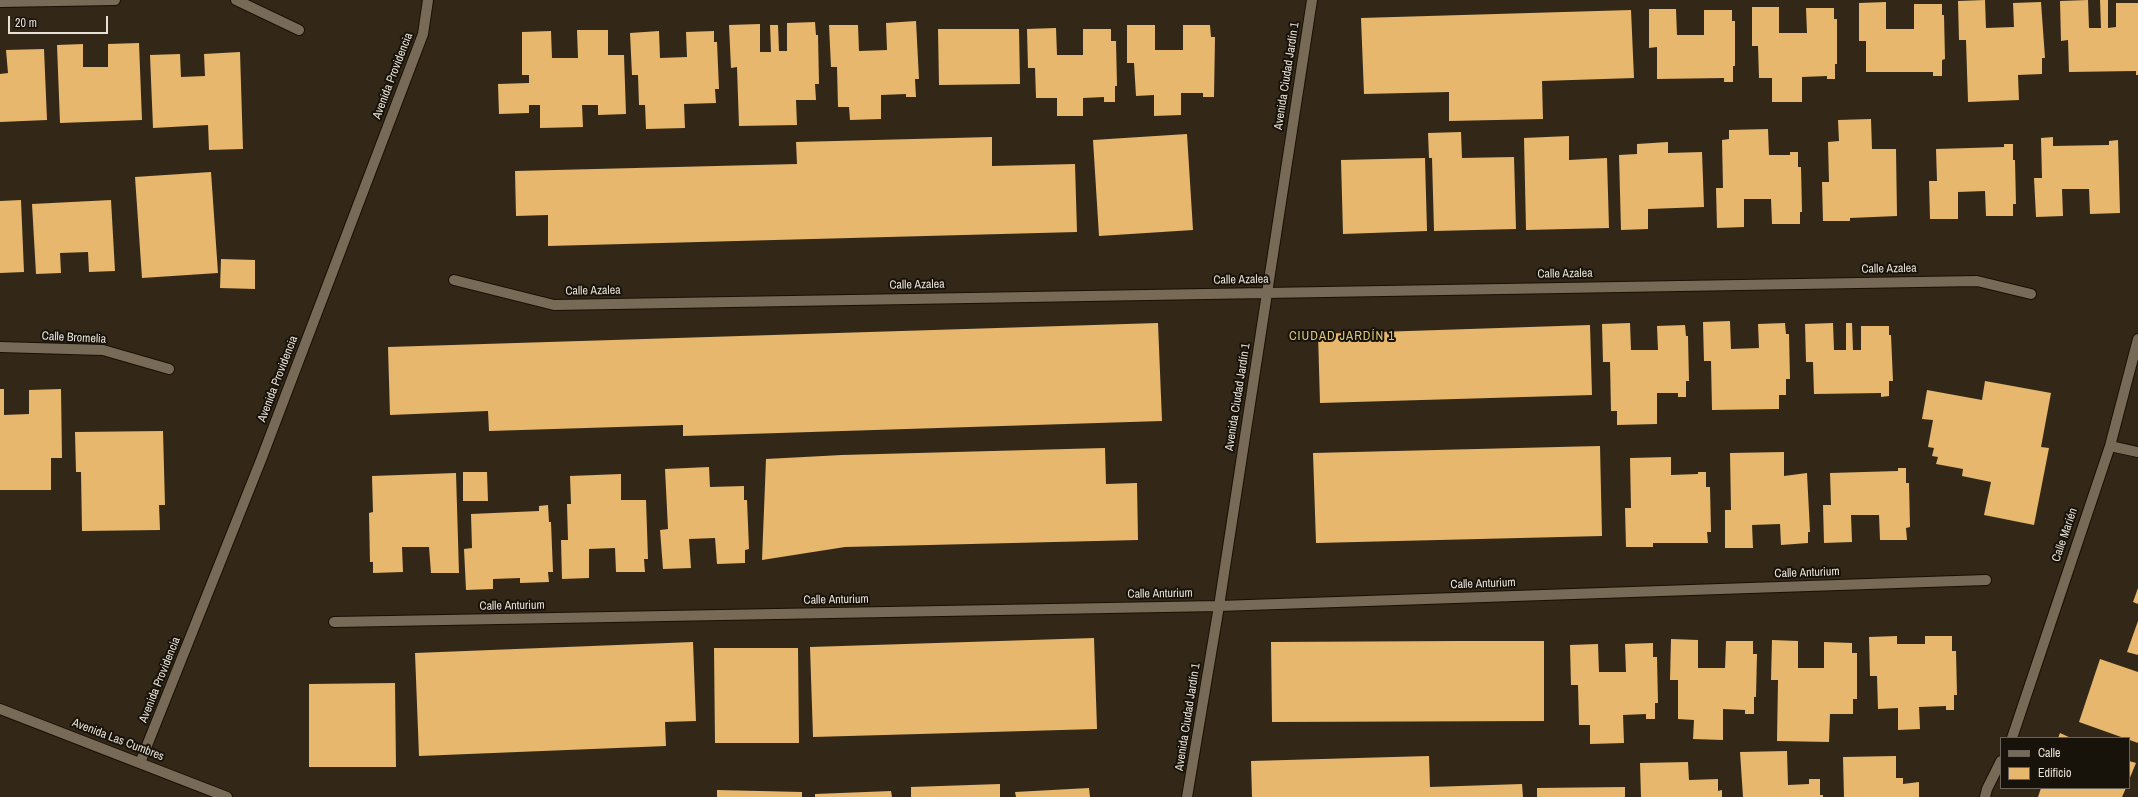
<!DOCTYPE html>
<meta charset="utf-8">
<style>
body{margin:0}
#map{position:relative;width:2138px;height:797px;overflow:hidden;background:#332818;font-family:"Archivo Narrow",sans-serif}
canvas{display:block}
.legend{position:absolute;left:2000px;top:737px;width:130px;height:52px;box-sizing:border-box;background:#17120a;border:1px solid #6b645c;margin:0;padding:5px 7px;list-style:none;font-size:12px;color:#e8e0d6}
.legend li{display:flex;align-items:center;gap:8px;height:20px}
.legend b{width:20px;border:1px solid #6b645c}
.scale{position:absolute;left:8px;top:16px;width:100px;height:18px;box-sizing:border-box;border:2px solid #e8e0d6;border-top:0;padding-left:5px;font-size:12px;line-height:14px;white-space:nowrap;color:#e8e0d6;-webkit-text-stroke:3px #17120a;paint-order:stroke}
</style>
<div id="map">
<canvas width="2138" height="797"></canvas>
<ul class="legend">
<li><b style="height:5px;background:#776b58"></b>Calle</li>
<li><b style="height:11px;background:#e7b76d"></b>Edificio</li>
</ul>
<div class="scale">20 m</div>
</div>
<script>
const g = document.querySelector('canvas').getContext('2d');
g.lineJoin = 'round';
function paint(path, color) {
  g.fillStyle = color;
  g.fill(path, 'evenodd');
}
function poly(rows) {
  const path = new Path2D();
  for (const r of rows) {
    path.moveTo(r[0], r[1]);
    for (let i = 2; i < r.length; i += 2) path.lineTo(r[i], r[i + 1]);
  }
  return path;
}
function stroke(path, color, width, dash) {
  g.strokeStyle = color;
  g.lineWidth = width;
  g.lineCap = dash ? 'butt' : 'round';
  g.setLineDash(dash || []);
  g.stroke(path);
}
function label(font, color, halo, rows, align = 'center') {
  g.font = font + ' "Archivo Narrow",sans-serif';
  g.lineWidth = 4;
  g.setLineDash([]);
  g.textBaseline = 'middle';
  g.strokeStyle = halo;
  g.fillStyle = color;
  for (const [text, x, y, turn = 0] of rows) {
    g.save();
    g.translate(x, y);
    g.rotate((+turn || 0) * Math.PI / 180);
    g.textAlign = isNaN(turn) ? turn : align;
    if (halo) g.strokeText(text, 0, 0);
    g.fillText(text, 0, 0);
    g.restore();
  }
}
paint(poly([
 [1985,0,1986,28,2014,27,2013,3,2041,2,2045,58,2042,58,2042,74,2018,75,2019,100,1968,102,1966,40,1959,40,1958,1],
 [2088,0,2089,28,2101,28,2100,0,2108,0,2108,28,2116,27,2116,3,2138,3,2138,75,2136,75,2136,71,2069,72,2068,40,2061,41,2060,1],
 [1886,2,1886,29,1914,29,1914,4,1942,4,1942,15,1944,15,1945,59,1942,60,1942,76,1933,76,1933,72,1866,72,1866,41,1859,41,1859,3],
 [1752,7,1779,7,1779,33,1807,33,1806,8,1834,8,1834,19,1837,19,1837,64,1835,64,1835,79,1827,79,1827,76,1802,77,1802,102,1772,102,1772,78,1759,78,1758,46,1752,46],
 [1649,9,1676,9,1677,35,1704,35,1704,10,1732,10,1732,21,1735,21,1735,66,1733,66,1733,82,1724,82,1724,78,1657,79,1657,47,1649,48],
 [1631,10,1634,78,1542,81,1543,119,1449,121,1449,92,1364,94,1361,18],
 [916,21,919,79,915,79,916,97,906,97,906,94,881,95,881,119,850,120,849,107,838,107,837,67,831,67,829,25,858,25,859,51,887,50,886,23],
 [815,22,816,35,818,35,819,84,815,84,816,100,796,100,797,125,739,126,737,67,731,68,729,25,760,24,760,52,771,52,770,25,778,25,779,51,787,51,787,23],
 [1127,25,1155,25,1155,50,1183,50,1183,25,1210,25,1211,37,1215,37,1214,97,1203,97,1203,93,1181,93,1181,115,1154,116,1154,95,1136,96,1134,63,1127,63],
 [1056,28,1057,55,1083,55,1083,29,1111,29,1111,41,1116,41,1117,86,1115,86,1115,102,1104,102,1104,97,1083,98,1083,116,1057,116,1057,98,1036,98,1035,68,1028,68,1027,29],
 [938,29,1019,29,1020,84,939,85],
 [577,30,608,30,608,55,624,55,626,114,598,115,598,105,582,105,583,127,540,128,540,105,529,105,529,113,499,114,498,84,529,83,529,75,522,75,522,32,551,31,552,58,578,58],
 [659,31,660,58,687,57,686,32,714,31,714,42,717,42,719,89,715,89,716,103,684,104,685,128,646,129,645,105,639,105,638,75,632,75,630,33],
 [139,43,142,120,60,123,57,45,83,44,83,67,108,67,108,44],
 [44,49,47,120,0,122,0,74,8,73,6,50],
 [240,52,243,149,209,150,208,125,153,128,150,55,180,54,181,77,205,76,204,54],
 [1871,119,1872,149,1896,149,1897,216,1850,218,1850,221,1823,221,1822,182,1829,182,1828,142,1839,141,1838,120],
 [1768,129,1769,155,1790,155,1790,152,1798,152,1798,167,1801,167,1802,212,1800,212,1800,224,1772,224,1771,199,1744,199,1744,227,1717,228,1716,188,1723,188,1722,140,1729,139,1729,130],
 [1461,132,1462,158,1514,157,1516,229,1434,231,1432,158,1429,158,1428,133],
 [1187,134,1193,230,1099,236,1093,140],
 [1569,136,1569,160,1607,158,1609,228,1526,230,1524,138],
 [992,137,992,166,1075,164,1077,232,548,246,548,215,516,216,515,171,797,164,796,142],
 [2053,137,2053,146,2109,145,2109,141,2118,140,2120,213,2090,214,2089,189,2062,189,2063,216,2036,217,2034,178,2042,178,2041,138],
 [1668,142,1668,153,1702,152,1704,207,1648,209,1648,229,1621,230,1619,155,1637,154,1637,144],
 [2004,144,2013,144,2013,160,2015,160,2016,204,2013,204,2013,216,1986,216,1985,191,1958,192,1958,219,1930,219,1929,181,1937,181,1936,149,2004,147],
 [1425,158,1427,231,1343,234,1341,160],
 [211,172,218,273,142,278,135,177],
 [21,200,24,272,0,273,0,201],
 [111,200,115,271,89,272,88,252,60,253,61,273,36,274,32,204],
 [221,259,255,260,255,289,220,288],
 [1730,321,1731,349,1759,348,1758,324,1785,323,1786,334,1789,334,1790,379,1786,379,1786,395,1779,395,1779,409,1712,410,1711,361,1704,361,1703,322],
 [1158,323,1162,421,683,436,683,425,489,431,488,411,390,415,388,347],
 [1630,323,1631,350,1658,350,1657,326,1685,325,1686,336,1688,336,1689,381,1686,381,1686,397,1678,397,1678,393,1657,393,1657,424,1617,425,1617,411,1611,411,1610,362,1603,362,1602,324],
 [1833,323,1834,350,1846,350,1846,323,1852,323,1853,350,1861,350,1861,326,1889,326,1889,335,1891,335,1893,381,1889,381,1889,396,1881,397,1881,393,1814,394,1813,362,1806,362,1805,324],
 [1590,325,1592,395,1320,403,1318,334],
 [1985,381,2051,393,2041,447,2049,448,2034,525,1984,515,1991,482,1962,476,1963,469,1936,464,1938,457,1932,456,1934,448,1928,447,1933,420,1922,419,1927,390,1982,400],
 [0,389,4,389,4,415,29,414,29,390,61,389,62,458,51,458,51,490,0,490],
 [163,431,165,505,159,505,160,530,82,531,81,472,76,472,75,432],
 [1600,446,1602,536,1316,543,1313,453],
 [1105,448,1106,484,1137,483,1138,540,845,547,762,560,766,459,842,455],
 [1784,452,1784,476,1807,473,1810,532,1808,532,1808,543,1781,545,1780,524,1752,525,1753,548,1725,548,1725,510,1731,510,1730,453],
 [1671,457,1671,475,1698,474,1698,472,1706,472,1706,487,1710,487,1711,532,1707,532,1708,543,1653,543,1653,547,1626,547,1625,508,1631,508,1630,458],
 [709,467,710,487,744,486,744,500,747,500,749,549,745,550,745,563,717,564,715,538,689,539,691,568,663,569,660,530,668,529,665,469],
 [1898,468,1906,468,1906,483,1909,483,1910,527,1906,528,1907,540,1880,540,1879,515,1851,515,1852,542,1824,543,1823,505,1831,505,1830,473,1898,471],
 [463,472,487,472,488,501,463,501],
 [456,473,459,573,431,573,429,547,402,547,403,572,373,573,373,562,370,562,369,513,373,512,372,476],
 [621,474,621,500,646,500,648,559,644,559,645,572,616,572,615,548,589,549,589,578,562,579,561,540,568,540,567,504,571,504,570,476],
 [548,505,549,522,551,522,553,572,548,572,549,582,520,583,520,578,493,579,493,589,466,590,464,549,472,548,471,514,539,511,539,506],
 [2138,588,2138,604,2133,602],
 [2138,621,2138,655,2127,652],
 [1897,636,1897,644,1925,644,1925,636,1952,636,1952,651,1956,651,1957,695,1954,695,1954,710,1946,710,1946,706,1919,707,1920,729,1898,730,1898,708,1878,709,1877,676,1870,676,1869,637],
 [1094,638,1097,729,813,737,810,647],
 [1671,639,1698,640,1698,668,1725,668,1726,641,1753,641,1753,654,1757,654,1756,697,1754,697,1754,714,1745,714,1745,710,1723,709,1723,740,1693,739,1694,720,1678,719,1678,680,1670,680],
 [1772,640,1798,641,1798,668,1824,668,1824,642,1852,643,1852,653,1857,653,1857,699,1853,699,1853,714,1830,714,1829,742,1777,741,1778,680,1771,680],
 [1458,641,1544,641,1544,721,1272,722,1271,642],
 [693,642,696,721,665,722,666,746,419,756,415,653],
 [1653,643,1653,657,1657,657,1658,703,1655,703,1655,719,1646,719,1646,714,1623,715,1624,743,1590,744,1590,725,1579,725,1578,685,1571,685,1570,645,1598,644,1599,672,1626,672,1625,644],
 [714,648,798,648,799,743,715,743],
 [2100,659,2138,672,2138,743,2079,722],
 [395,683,396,767,309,767,309,684],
 [2060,733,2071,738,2058,738],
 [1787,751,1788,785,1809,784,1809,779,1820,779,1820,795,1823,795,1823,797,1743,797,1740,752],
 [1429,756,1430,787,1522,784,1523,797,1252,797,1251,761],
 [1896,756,1896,778,1903,778,1903,784,1919,782,1919,797,1844,797,1843,757],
 [2129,761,2136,763,2129,780],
 [1688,762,1689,780,1718,779,1718,791,1722,790,1722,797,1641,797,1640,763],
 [1000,784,1000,797,911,797,911,787],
 [1625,787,1625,797,1537,797,1537,788],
 [1089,788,1090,797,1016,797,1015,792],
 [2041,788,2126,788,2122,797,2038,797],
 [717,790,802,792,802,797,717,797],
 [891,791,892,797,815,797,815,794]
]), '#e7b76d');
const minor = poly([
 [236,0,299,30],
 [0,2,115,0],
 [454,280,554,305,1977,281,2031,294],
 [0,347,103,350,169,369],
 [2110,446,2138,452],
 [334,622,1219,606,1986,580],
 [0,709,227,797],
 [2012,738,2110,446,2138,339],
 [140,763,261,460,423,34,428,0],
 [1187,797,1219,606,1312,0],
 [1985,797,1987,789,2001,761]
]);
stroke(minor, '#1a1003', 12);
stroke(minor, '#776b58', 10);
label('12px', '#e8e0d6', '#17120a', [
 ["Avenida Providencia",393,76,-69],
 ["Avenida Ciudad Jardín 1",1287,76,-81],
 ["Calle Azalea",1889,269,-1],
 ["Calle Azalea",1565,274,-1],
 ["Calle Azalea",1241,280,-1],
 ["Calle Azalea",917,285,-1],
 ["Calle Azalea",593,291,-1],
 ["Calle Bromelia",74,338,3],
 ["Avenida Providencia",278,379,-69],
 ["Avenida Ciudad Jardín 1",1238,397,-81],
 ["Calle Marién",2065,535,-71],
 ["Calle Anturium",1807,573,-2],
 ["Calle Anturium",1483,584,-2],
 ["Calle Anturium",1160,594,-1],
 ["Calle Anturium",836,600,-1],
 ["Calle Anturium",512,606,-1],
 ["Avenida Providencia",160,680,-68],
 ["Avenida Ciudad Jardín 1",1188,717,-81],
 ["Avenida Las Cumbres",118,740,21]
]);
g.letterSpacing = '1px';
label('13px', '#dbc578', '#17120a', [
 ["CIUDAD JARDÍN 1",1342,337]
]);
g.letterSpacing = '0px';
</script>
